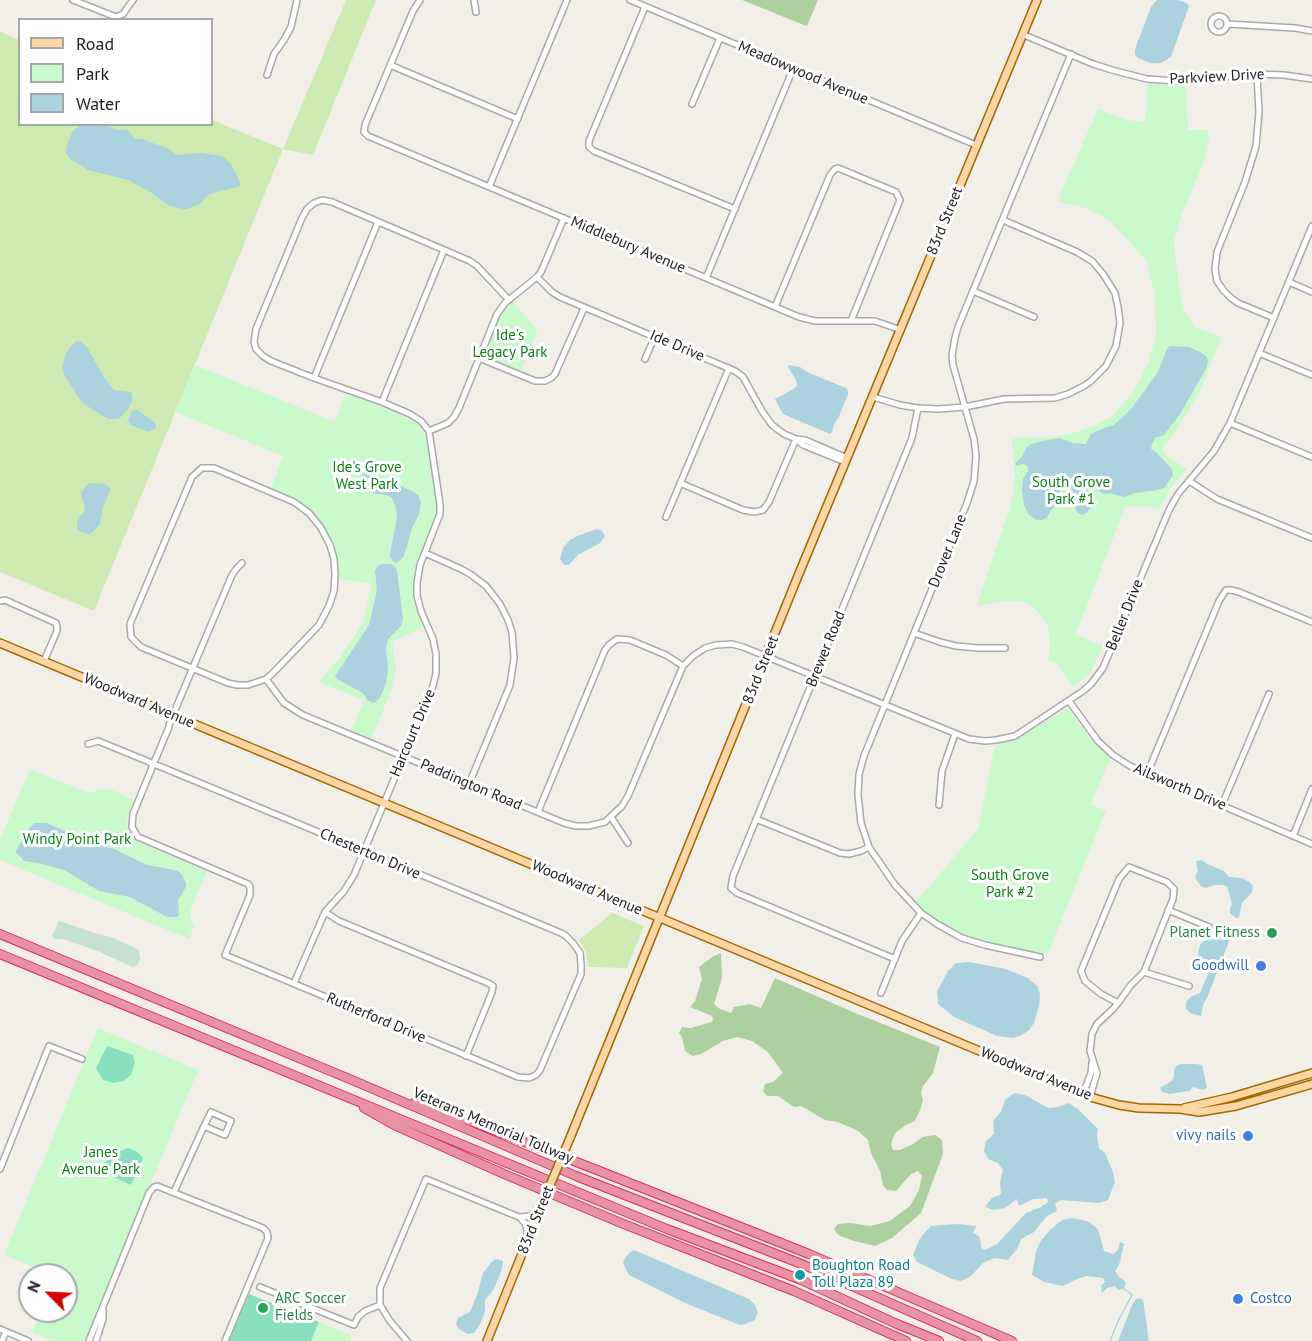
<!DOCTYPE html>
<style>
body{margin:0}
#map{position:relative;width:1312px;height:1341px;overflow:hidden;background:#f2efe9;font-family:"PT Sans",sans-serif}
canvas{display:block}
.legend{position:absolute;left:18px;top:18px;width:195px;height:108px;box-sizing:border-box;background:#fff;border:2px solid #a7a7a7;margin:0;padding:8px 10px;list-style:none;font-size:18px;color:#222}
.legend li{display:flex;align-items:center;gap:12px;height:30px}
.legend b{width:30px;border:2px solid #a7a7a7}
.north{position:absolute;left:18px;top:1263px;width:60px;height:60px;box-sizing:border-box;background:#fff;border:2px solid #a7a7a7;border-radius:50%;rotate:294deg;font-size:16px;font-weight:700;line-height:24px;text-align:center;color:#222}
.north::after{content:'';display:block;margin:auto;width:21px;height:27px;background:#d40000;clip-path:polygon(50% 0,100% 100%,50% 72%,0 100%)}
</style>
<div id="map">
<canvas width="1312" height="1341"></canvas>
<ul class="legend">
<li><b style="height:8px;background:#fcd6a4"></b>Road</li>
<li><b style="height:16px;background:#c8facc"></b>Park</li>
<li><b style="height:16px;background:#aad3df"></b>Water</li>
</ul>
<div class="north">N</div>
</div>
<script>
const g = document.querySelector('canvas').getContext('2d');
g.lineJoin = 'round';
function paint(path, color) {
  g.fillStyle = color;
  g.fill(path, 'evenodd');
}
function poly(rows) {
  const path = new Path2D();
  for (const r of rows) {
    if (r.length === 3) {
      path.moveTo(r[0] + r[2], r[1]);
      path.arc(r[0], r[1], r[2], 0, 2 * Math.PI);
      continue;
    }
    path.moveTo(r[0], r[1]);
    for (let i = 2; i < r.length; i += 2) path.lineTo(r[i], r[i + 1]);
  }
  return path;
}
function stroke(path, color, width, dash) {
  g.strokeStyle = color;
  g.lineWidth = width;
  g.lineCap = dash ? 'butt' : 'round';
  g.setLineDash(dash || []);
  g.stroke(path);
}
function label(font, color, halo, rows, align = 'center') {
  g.font = font + ' "PT Sans",sans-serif';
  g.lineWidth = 6;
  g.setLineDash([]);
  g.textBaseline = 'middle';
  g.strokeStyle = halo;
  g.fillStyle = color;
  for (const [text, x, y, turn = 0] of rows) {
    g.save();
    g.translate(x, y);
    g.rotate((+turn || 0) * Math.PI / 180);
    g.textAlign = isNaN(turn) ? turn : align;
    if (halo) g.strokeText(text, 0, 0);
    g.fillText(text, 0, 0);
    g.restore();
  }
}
paint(poly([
 [346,0,376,0,313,155,283,149,94,611,0,572,0,31,19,40,20,124,212,124,212,120,283,149],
 [612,913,644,926,627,968,588,967,586,952,579,940]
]), '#cdebb0');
paint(poly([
 [742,0,818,0,807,26,804,25],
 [721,953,722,978,714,1004,720,1009,731,1013,734,1007,750,1004,761,1008,775,978,853,1012,940,1047,933,1073,923,1086,921,1093,923,1099,921,1108,915,1121,906,1125,895,1133,891,1144,893,1150,900,1150,913,1144,923,1137,935,1135,942,1140,943,1154,921,1213,892,1238,875,1246,851,1240,838,1235,834,1229,838,1224,851,1223,870,1226,890,1221,910,1206,919,1190,922,1176,918,1171,911,1174,896,1191,887,1190,883,1185,880,1171,871,1153,868,1140,858,1131,838,1122,825,1120,801,1106,794,1107,778,1096,767,1096,763,1091,765,1084,773,1082,783,1073,768,1052,752,1041,737,1037,723,1041,701,1054,693,1056,685,1051,682,1037,679,1033,682,1027,691,1028,711,1022,713,1020,712,1016,690,1007,695,1001,702,979,699,967,712,957]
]), '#add19e');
paint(poly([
 [60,921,94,933,111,937,133,947,138,950,140,955,140,960,138,964,134,967,130,966,100,952,63,939,54,939,52,936,58,922]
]), '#c6e0d4');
paint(poly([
 [1148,83,1165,85,1186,84,1188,130,1208,130,1209,139,1205,159,1182,214,1174,241,1178,280,1184,311,1195,327,1221,337,1201,389,1179,426,1162,449,1164,454,1187,469,1172,487,1158,510,1150,506,1125,507,1076,634,1103,646,1090,673,1073,687,1057,664,1048,659,1050,646,1048,626,1037,611,1024,601,1002,601,978,606,979,598,1010,508,1015,480,1012,439,1026,437,1044,438,1059,436,1073,433,1096,425,1112,416,1134,391,1148,364,1156,335,1155,297,1147,262,1127,239,1107,219,1086,208,1059,202,1061,193,1098,109,1127,120,1145,122],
 [512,301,536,328,537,333,520,372,491,360,488,359,485,354,500,315],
 [195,365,335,422,345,394,390,409,418,424,425,435,437,504,435,520,415,567,413,579,414,604,423,627,392,642,396,669,391,691,371,740,351,731,364,700,318,682,339,659,363,623,372,584,338,579,337,557,334,545,322,523,311,511,299,501,271,488,283,456,175,412],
 [1066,709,1071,711,1089,737,1110,758,1091,804,1106,811,1048,953,1033,952,971,938,934,919,915,903,978,829,995,745,1019,738],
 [30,769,89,793,108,788,134,800,128,816,127,823,128,829,134,839,140,843,207,871,190,912,192,923,195,924,189,939,0,860,0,839],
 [98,1028,198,1070,85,1341,53,1341,32,1333,41,1311,66,1311,66,1275,53,1275,4,1255],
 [319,1322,350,1335,351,1341,311,1341]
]), '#c8facc');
paint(poly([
 [107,1046,133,1055,135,1062,131,1075,123,1081,113,1083,103,1080,96,1068],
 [128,1148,136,1151,143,1158,131,1185,102,1172,105,1162,112,1154],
 [249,1294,319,1322,311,1341,229,1341]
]), '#88e0be');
paint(poly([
 [1157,0,1177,0,1186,3,1189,6,1171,57,1161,63,1150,63,1138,58,1135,55,1135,50,1138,41,1151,7],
 [80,125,105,125,118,130,128,130,133,137,136,139,142,139,169,149,177,155,201,153,222,156,230,163,235,171,241,186,213,193,207,196,200,204,187,209,183,209,168,205,150,192,128,180,88,170,70,159,66,152,68,141,73,131],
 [78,341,82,342,87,347,103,376,114,390,130,392,132,394,132,401,128,409,121,417,117,419,108,419,84,404,78,397,65,376,62,368,65,355,71,346,75,342],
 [1170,346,1189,347,1200,352,1206,356,1208,360,1207,367,1180,414,1163,436,1156,437,1152,444,1151,449,1156,452,1172,469,1173,475,1164,488,1157,490,1135,493,1124,497,1110,493,1104,494,1097,490,1093,478,1090,477,1088,479,1087,482,1091,506,1087,513,1082,515,1077,512,1071,497,1071,486,1070,482,1066,481,1063,482,1053,508,1046,518,1042,520,1037,520,1029,515,1024,505,1022,490,1023,479,1028,471,1027,465,1022,464,1017,466,1015,463,1022,457,1026,448,1031,444,1042,441,1059,438,1073,443,1086,444,1091,434,1106,427,1114,425,1131,409,1158,372,1167,349],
 [789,365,800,367,809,373,846,388,848,391,848,394,838,419,835,422,832,432,830,434,783,414,775,399,795,388,797,386,797,382,788,367],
 [133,410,138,410,155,423,156,426,155,429,149,432,130,425,128,419],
 [368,472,414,492,418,495,420,499,421,503,419,514,412,528,404,556,398,562,395,563,393,561,390,557,390,553,397,517,396,508,392,498,389,496,381,494,375,494,364,489,362,477,364,473],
 [91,483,105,484,110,488,110,491,103,507,100,524,93,532,88,534,79,531,77,528,77,522,79,517,84,512,85,507,81,493,87,485],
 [597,529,602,531,605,536,600,543,578,555,569,565,564,565,560,559,563,548,570,540,577,536],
 [383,564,392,564,397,570,403,619,401,626,388,639,386,648,388,669,386,683,380,698,374,703,368,701,363,693,337,679,335,676,369,625,377,590,375,571,379,565],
 [35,823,46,823,61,829,88,844,112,848,147,865,165,868,178,871,182,875,186,883,186,887,178,900,179,915,177,917,167,917,130,897,99,891,64,870,39,863,24,861,16,852,28,829],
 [1202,860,1207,864,1224,871,1229,877,1242,878,1249,882,1253,886,1252,892,1242,903,1239,917,1236,918,1230,913,1230,909,1232,904,1227,886,1223,885,1214,885,1206,888,1201,886,1197,881,1195,877,1198,871,1196,861],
 [1228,932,1231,934,1230,939,1207,998,1203,1005,1201,1016,1190,1013,1186,1008,1186,1002,1190,997,1200,993,1212,965,1199,957,1198,953,1200,945,1204,941],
 [969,962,1006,969,1028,978,1037,986,1040,994,1039,1006,1034,1023,1029,1030,1020,1036,1013,1038,997,1036,954,1017,938,1004,937,991,948,971,956,963],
 [1181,1064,1196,1064,1202,1065,1207,1088,1203,1090,1193,1087,1189,1091,1182,1092,1170,1094,1162,1092,1160,1088,1172,1081,1174,1077,1174,1070,1176,1066],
 [1014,1093,1025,1095,1048,1108,1058,1107,1069,1103,1078,1109,1098,1129,1097,1136,1099,1148,1105,1153,1113,1172,1115,1182,1108,1200,1099,1203,1061,1200,1055,1204,1057,1211,1047,1216,1034,1232,1021,1239,1017,1249,1008,1260,994,1258,983,1263,971,1276,961,1281,952,1279,917,1262,913,1255,920,1238,931,1226,957,1224,976,1226,973,1233,979,1236,981,1243,981,1248,985,1250,997,1244,1026,1213,1041,1207,1048,1202,1047,1198,1033,1199,1019,1206,1017,1199,1005,1208,994,1210,985,1207,992,1198,1001,1194,1000,1183,1003,1170,998,1163,988,1159,984,1151,986,1141,994,1134,993,1121,1001,1112,1005,1100],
 [1072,1218,1087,1221,1098,1229,1104,1251,1113,1254,1118,1250,1120,1242,1124,1244,1119,1265,1115,1271,1119,1277,1126,1282,1124,1289,1118,1290,1115,1286,1107,1288,1102,1293,1101,1286,1105,1282,1103,1278,1086,1276,1075,1280,1063,1286,1044,1282,1032,1275,1036,1251,1040,1242,1049,1231,1062,1220],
 [634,1250,749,1299,755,1305,758,1312,755,1320,745,1324,740,1325,685,1303,629,1275,623,1263,624,1260,629,1253],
 [497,1259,503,1261,502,1269,494,1289,485,1300,485,1311,480,1324,474,1333,467,1334,459,1329,456,1324,458,1318,470,1312,478,1292,483,1273,490,1264,494,1260],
 [1140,1298,1143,1300,1149,1341,1118,1341,1132,1305,1136,1299]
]), '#aad3df');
stroke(poly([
 [1110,1341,1119,1319,1132,1295,1123,1288]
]), '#aad3df', 1.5);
const minor = poly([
 [73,0,116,17,123,14,133,0],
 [420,0,413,11,365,125,364,132,368,136,799,317,815,321,875,321,901,330],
 [474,0,476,12],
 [630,0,976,145],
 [645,7,589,141,589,147,594,151,735,209],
 [1219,24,8],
 [1228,24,1295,28,1312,31],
 [1022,34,1093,64,1112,70,1147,79,1176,81,1257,74,1284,75,1312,79],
 [390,65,518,119],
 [1257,74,1259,112,1256,146,1245,182,1217,252,1215,269,1217,281,1224,291,1231,298,1238,303,1274,318],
 [267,75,274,54,284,40,291,27,297,0],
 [692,104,720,38],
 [489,187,567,0],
 [537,277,552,292,560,297,735,371,743,377,762,411,772,425,784,434,796,439,805,440,847,458],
 [706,278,793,69],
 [1289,282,1312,292],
 [973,291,1034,317],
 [775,307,830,175,835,169,838,168,896,192,900,200,851,321],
 [1259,353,1312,375],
 [479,358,535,381,545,381,551,378,555,374,584,308],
 [645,359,655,336],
 [314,378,378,222],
 [873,397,900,405,918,408,938,409,965,407,1004,399,1055,398,1068,394,1084,386,1091,381,1106,366,1116,346,1120,323,1118,307,1115,293,1103,274,1092,261,1077,252,1003,220],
 [382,402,444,250],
 [1230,423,1312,457],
 [429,431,448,423,454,417,459,408,497,314,505,303,537,277,541,272,564,218],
 [797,440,803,445,845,462],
 [202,468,214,468,294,502,309,513,321,528,330,545,334,559,335,575,334,591,329,606,319,625,272,674,266,679,248,685,237,685,228,683,141,647,131,637,130,624,192,477,202,468],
 [1189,481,1217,499,1312,538],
 [680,483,743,510,754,512,763,510,769,502,796,439],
 [666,517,729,368],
 [425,553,461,569,470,574,486,586,500,604,508,620,512,632,514,658,510,685,469,784],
 [0,601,5,600,56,623,57,627,57,631,44,661],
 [914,633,940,642,956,646,978,648,1005,648],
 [266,679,284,703,303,715,564,823,576,826,588,826,605,822,622,806,628,796,683,666,693,656,705,648,716,645,732,644,743,647,969,739,985,741,996,740,1015,736,1083,691,1091,684,1103,668,1169,510,1178,494,1214,451,1230,423,1312,226],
 [1069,701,1098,741,1113,755,1130,766,1312,844],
 [88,744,98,741,103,743,147,761,153,764,159,766,364,851,561,933,566,936,573,943,580,953,581,964,581,974,540,1070,536,1075,529,1078,518,1077,225,955,250,895,250,887,248,884,143,839,138,837,132,827,133,814,151,770,153,764,156,758,169,727,169,725,173,715,178,703,232,575,237,568,242,563],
 [1147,774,1219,601,1226,590,1231,590,1239,592,1312,622],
 [939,805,942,771,955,734],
 [1222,805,1269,694],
 [538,812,605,650,609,645,617,639,630,640,666,655,683,666],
 [611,817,628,843],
 [756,819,840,853,849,854,861,851,869,847],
 [1293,836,1312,789],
 [1168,910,1209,927],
 [325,912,339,921,488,983,493,986,492,992,466,1056],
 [1040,957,985,945,962,938,937,924,921,913,895,885,869,847,861,823,858,795,859,774,864,756,967,503,974,481,976,456,974,439,953,365,952,355,955,338,958,327,1071,54],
 [895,959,737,893,731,888,733,876,912,438,918,408],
 [1144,972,1189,986],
 [294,983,325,912,344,891,354,875,433,686,436,673,436,654,433,639,421,611,417,596,417,583,420,565,440,514,440,504,429,431,421,421,410,414,382,402,314,378,271,361,263,356,256,349,254,342,256,329,302,218,307,209,314,203,322,200,332,202,470,261,477,266,509,300],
 [881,993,902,941,921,913],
 [1083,1094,1091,1073,1092,1063],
 [1090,1097,1097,1073,1090,1051,1092,1034,1097,1024,1113,1009,1118,1003,1131,985,1144,972,1173,899,1174,889,1167,882,1129,867,1119,879,1081,971,1085,981,1101,994,1118,1003],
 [211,1112,231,1121,225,1135,204,1126,211,1112],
 [0,1169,49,1046,82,1059],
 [174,1192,204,1126],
 [520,1217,530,1216,538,1209],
 [260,1287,354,1325,358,1317,365,1311,380,1305],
 [0,1329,28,1341],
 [2,1341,6,1332],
 [89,1341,149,1193,154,1187,157,1186,263,1228,267,1232,268,1238,225,1341],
 [96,1341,103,1319,103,1310],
 [407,1341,390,1321,380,1305,380,1288,426,1179,519,1217,525,1223,527,1230,527,1238]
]);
const major = poly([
 [0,643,1090,1097,1119,1105,1139,1108,1180,1109,1199,1112,1236,1106,1312,1084],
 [1184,1108,1232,1097,1312,1073],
 [570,1138,798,576,1037,0],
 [487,1341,542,1204]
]);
const highway = poly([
 [0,934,352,1080,576,1176,804,1265,977,1341],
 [0,954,667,1229,799,1279,897,1324,939,1341],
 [415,1102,481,1125,597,1170,809,1254,1012,1341],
 [364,1108,394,1125,504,1174,621,1223,794,1291,906,1341]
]);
stroke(minor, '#a9a9a9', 8);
stroke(major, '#a06b00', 10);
stroke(highway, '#dc2a67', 10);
stroke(minor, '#fff', 5);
stroke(major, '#fcd6a4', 7);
stroke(highway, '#e892a2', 8);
const majorBridge = poly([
 [542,1204,570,1138]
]);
stroke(majorBridge, '#a06b00', 10, []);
stroke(majorBridge, '#fcd6a4', 7);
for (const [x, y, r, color] of [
 [1272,933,6,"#2e9e5b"],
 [1261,966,6,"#3f7fe0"],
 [1248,1136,6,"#3f7fe0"],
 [800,1275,6,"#0f9aa8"],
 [1238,1299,6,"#3f7fe0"],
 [263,1308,6,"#2e9e5b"]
]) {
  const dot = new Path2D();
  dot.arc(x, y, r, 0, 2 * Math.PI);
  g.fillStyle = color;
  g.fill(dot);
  stroke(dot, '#fff', 2);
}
label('15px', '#222', '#fff', [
 ["Meadowwood Avenue",803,73,23],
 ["Parkview Drive",1217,77,-3],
 ["83rd Street",945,221,-68],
 ["Middlebury Avenue",628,245,23],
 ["Ide Drive",677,346,23],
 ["Drover Lane",948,551,-68],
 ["Beller Drive",1125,615,-68],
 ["Brewer Road",826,649,-68],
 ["83rd Street",761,670,-68],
 ["Woodward Avenue",139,701,23],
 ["Harcourt Drive",413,733,-67],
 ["Paddington Road",471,785,23],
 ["Ailsworth Drive",1180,787,23],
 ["Chesterton Drive",370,854,23],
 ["Woodward Avenue",587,888,23],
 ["Rutherford Drive",376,1018,23],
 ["Woodward Avenue",1036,1074,22],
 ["Veterans Memorial Tollway",493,1126,23],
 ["83rd Street",536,1220,-68]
]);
label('15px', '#0c8416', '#fff', [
 ["Ide's",510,336],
 ["Legacy Park",510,353],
 ["Ide's Grove",367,468],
 ["West Park",367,485],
 ["South Grove",1071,483],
 ["Park #1",1071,500],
 ["Windy Point Park",77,840],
 ["South Grove",1010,876],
 ["Park #2",1010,893],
 ["Janes",101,1153],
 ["Avenue Park",101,1170]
]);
label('15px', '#27864d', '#fff', [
 ["Planet Fitness",1260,933],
 ["ARC Soccer",275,1299,"left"],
 ["Fields",275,1316,"left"]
], 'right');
label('15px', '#366cbe', '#fff', [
 ["Goodwill",1249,966],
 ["vivy nails",1236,1136],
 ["Costco",1250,1299,"left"]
], 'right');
label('15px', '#0d838f', '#fff', [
 ["Boughton Road",812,1266],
 ["Toll Plaza 89",812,1283]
], 'left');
</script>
